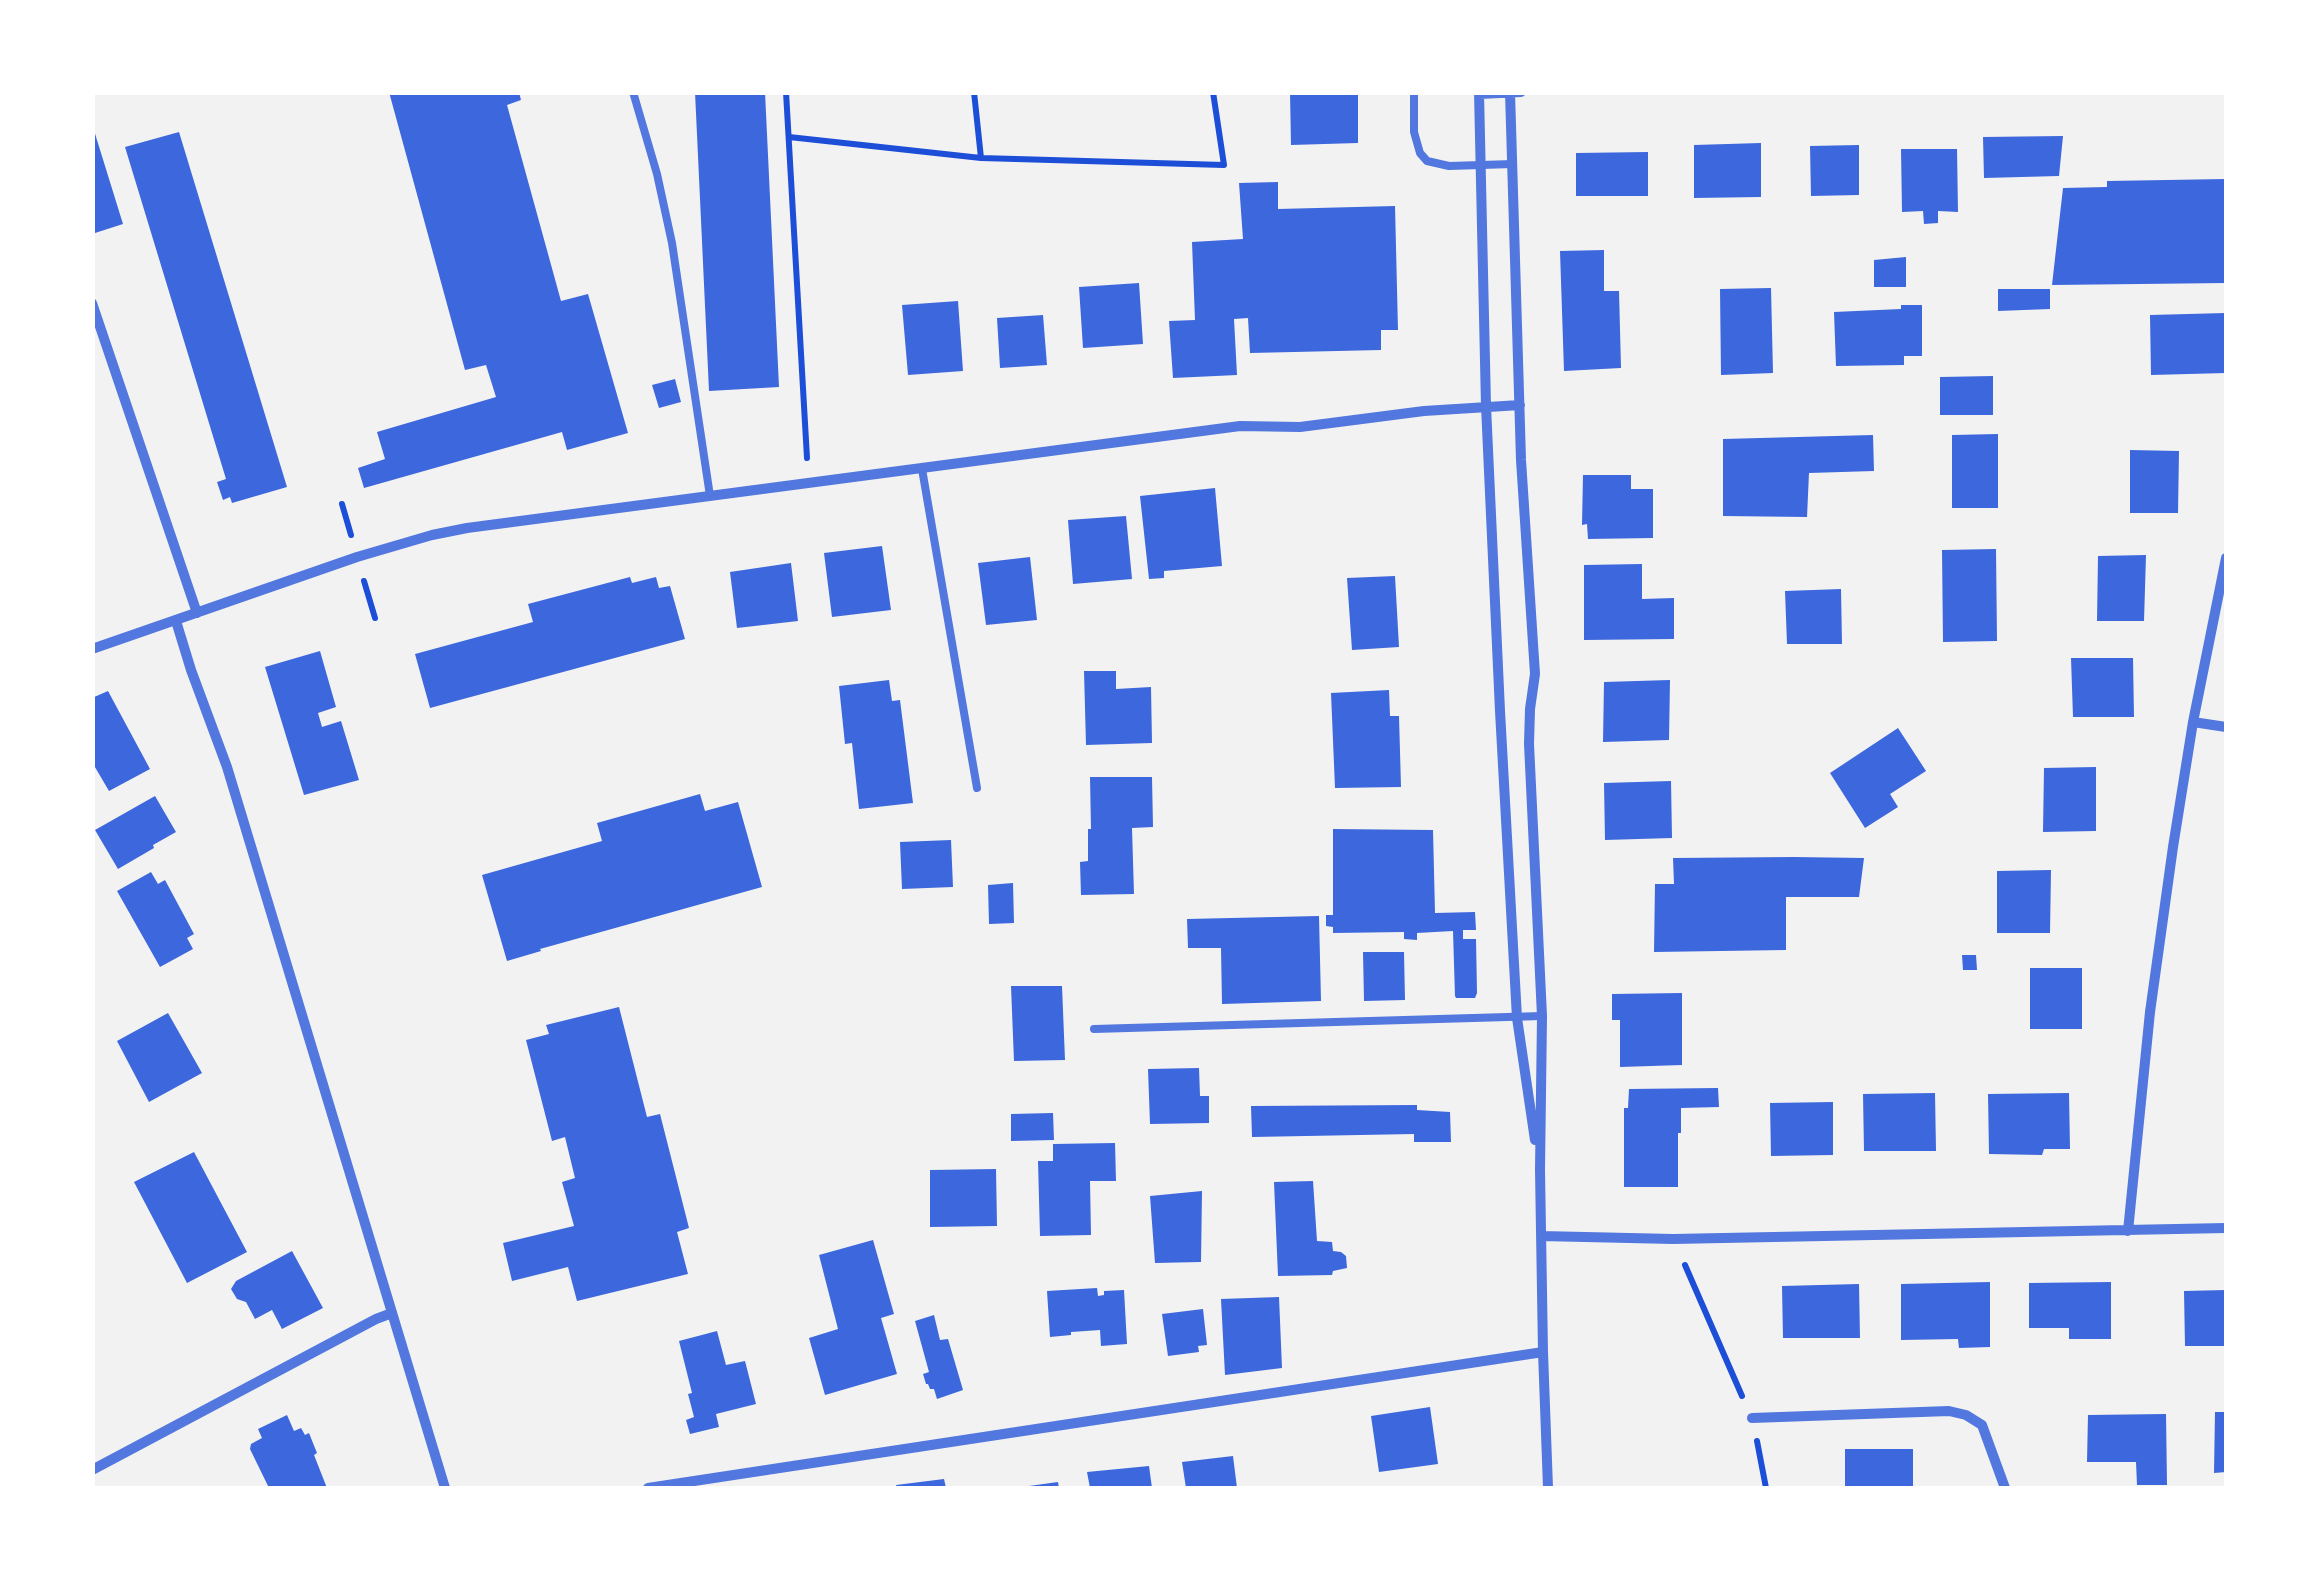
<!DOCTYPE html>
<style>
body{margin:0}
#map{position:relative;width:2319px;height:1581px;overflow:hidden;background:#f2f2f2;font-family:"Fira Sans Condensed",sans-serif}
canvas{display:block}
.frame{position:absolute;inset:0;border:95px solid #fff;pointer-events:none}
</style>
<div id="map">
<canvas width="2319" height="1581"></canvas>
<div class="frame"></div>
</div>
<script>
const g = document.querySelector('canvas').getContext('2d');
g.lineJoin = 'round';
function paint(path, color) {
  g.fillStyle = color;
  g.fill(path, 'evenodd');
}
function poly(rows) {
  const path = new Path2D();
  for (const r of rows) {
    path.moveTo(r[0], r[1]);
    for (let i = 2; i < r.length; i += 2) path.lineTo(r[i], r[i + 1]);
  }
  return path;
}
function stroke(path, color, width, dash) {
  g.strokeStyle = color;
  g.lineWidth = width;
  g.lineCap = dash ? 'butt' : 'round';
  g.setLineDash(dash || []);
  g.stroke(path);
}
paint(poly([
 [389,92,519,92,521,100,507,105,561,301,588,294,628,433,567,450,562,432,364,488,358,468,385,459,377,432,496,397,486,365,465,370],
 [695,92,765,92,779,387,709,391],
 [1290,92,1358,92,1358,143,1291,145],
 [92,124,123,224,95,233,92,224],
 [179,132,287,487,232,503,230,497,223,500,217,482,226,479,125,147],
 [2063,136,2059,176,1984,178,1983,137],
 [1761,143,1761,197,1694,198,1694,145],
 [1859,145,1859,195,1811,196,1810,146],
 [1901,149,1957,149,1958,212,1938,211,1938,223,1924,224,1923,211,1902,212],
 [1648,152,1648,196,1576,196,1576,153],
 [2226,179,2226,283,2052,285,2063,188,2107,187,2107,181],
 [1278,182,1278,209,1395,206,1398,330,1381,330,1381,350,1250,353,1248,318,1234,319,1237,375,1173,378,1169,321,1195,320,1192,242,1243,239,1239,183],
 [1604,250,1604,291,1619,291,1621,368,1564,371,1560,251],
 [1906,257,1906,287,1874,287,1874,260],
 [1139,283,1143,344,1083,348,1079,287],
 [1771,288,1773,373,1721,375,1720,289],
 [1998,289,2050,289,2050,309,1998,311],
 [958,301,963,371,908,375,902,305],
 [1901,305,1922,305,1922,356,1904,356,1904,365,1836,366,1834,312,1901,309],
 [2226,313,2226,373,2151,375,2150,315],
 [1043,315,1047,365,1000,368,997,318],
 [1993,376,1993,415,1940,415,1940,377],
 [675,379,681,402,659,408,652,385],
 [1998,434,1998,508,1952,508,1952,435],
 [1873,435,1874,471,1809,473,1807,517,1723,516,1723,439],
 [2130,450,2179,451,2178,513,2130,513],
 [1583,475,1631,475,1631,489,1653,489,1653,538,1588,539,1587,524,1582,525],
 [1215,488,1222,566,1164,571,1164,578,1149,579,1140,496],
 [1126,516,1132,579,1073,584,1068,520],
 [882,546,891,610,832,617,824,553],
 [1996,549,1997,641,1943,642,1942,550],
 [2146,555,2144,621,2097,621,2098,556],
 [1030,557,1037,620,986,625,978,563],
 [791,563,798,621,737,628,730,572],
 [1642,564,1642,599,1674,598,1674,639,1584,640,1584,565],
 [1395,576,1399,647,1352,650,1347,578],
 [630,577,632,583,656,577,659,588,670,586,685,639,430,708,415,654,533,622,528,604],
 [1841,589,1842,644,1787,644,1785,591],
 [320,651,336,707,318,713,322,727,341,721,359,780,304,795,265,667],
 [2071,658,2133,658,2134,717,2073,717],
 [1084,671,1116,671,1116,689,1151,687,1152,743,1086,745],
 [889,680,892,701,900,700,913,803,859,809,852,743,845,744,839,686],
 [1670,680,1669,740,1603,742,1604,682],
 [1389,690,1390,716,1399,716,1401,787,1335,788,1331,693],
 [108,691,150,769,109,791,92,762,92,698],
 [1898,728,1926,771,1890,794,1898,807,1865,828,1830,773],
 [2096,767,2096,831,2043,832,2044,768],
 [1090,777,1152,777,1153,827,1132,828,1134,894,1081,895,1080,862,1088,861,1088,829,1091,829],
 [1671,781,1672,838,1605,840,1604,783],
 [700,794,705,811,738,802,762,887,540,949,541,951,507,961,482,875,602,841,597,823],
 [155,796,176,832,153,845,154,848,118,869,95,830],
 [1333,829,1433,830,1435,913,1475,912,1476,930,1463,930,1463,939,1476,939,1477,993,1475,998,1456,998,1455,996,1453,931,1417,933,1417,940,1404,939,1404,932,1333,933,1333,927,1326,926,1326,915,1333,915],
 [951,840,953,887,902,889,900,842],
 [1794,857,1864,858,1859,897,1786,897,1786,950,1654,952,1655,884,1674,884,1673,858],
 [2051,870,2050,933,1997,933,1997,871],
 [151,872,158,884,165,880,194,934,187,938,193,949,160,967,117,891],
 [1013,883,1014,923,989,924,988,885],
 [1319,916,1321,1001,1222,1004,1221,948,1188,948,1187,919],
 [1363,952,1404,952,1405,1000,1364,1001],
 [1962,955,1976,955,1977,970,1963,970],
 [2030,968,2082,968,2082,1029,2030,1029],
 [1011,986,1062,986,1065,1060,1014,1061],
 [1682,993,1682,1065,1620,1067,1620,1020,1612,1020,1612,994],
 [619,1007,647,1117,660,1114,689,1228,677,1232,688,1274,577,1301,568,1267,512,1281,503,1243,574,1226,562,1182,575,1178,565,1137,552,1141,526,1040,549,1034,546,1025],
 [168,1013,202,1073,149,1102,117,1041],
 [1199,1068,1200,1096,1209,1096,1209,1123,1150,1124,1148,1069],
 [1718,1088,1719,1107,1681,1108,1681,1133,1678,1133,1678,1187,1624,1187,1624,1108,1628,1108,1629,1089],
 [1935,1093,1936,1151,1864,1151,1863,1094],
 [2069,1093,2070,1149,2044,1149,2042,1155,1989,1154,1988,1094],
 [1833,1102,1833,1155,1771,1156,1770,1103],
 [1417,1105,1417,1110,1450,1112,1451,1142,1414,1142,1414,1134,1252,1137,1251,1106],
 [1053,1113,1054,1140,1011,1141,1011,1114],
 [1115,1143,1116,1181,1090,1181,1091,1235,1040,1236,1038,1161,1053,1161,1053,1144],
 [194,1152,247,1252,187,1283,134,1182],
 [996,1169,997,1226,930,1227,930,1170],
 [1313,1181,1317,1241,1332,1242,1333,1251,1341,1252,1346,1256,1347,1268,1333,1271,1332,1275,1278,1276,1274,1182],
 [1202,1191,1201,1262,1155,1263,1150,1196],
 [873,1240,894,1314,881,1318,897,1374,825,1395,809,1338,838,1329,819,1255],
 [292,1251,323,1308,282,1329,272,1310,255,1319,246,1302,237,1299,231,1289,236,1281],
 [1990,1282,1990,1347,1959,1348,1958,1339,1901,1340,1901,1284],
 [2111,1282,2111,1339,2069,1339,2069,1328,2029,1328,2029,1283],
 [1859,1284,1860,1338,1783,1338,1782,1286],
 [1097,1288,1098,1296,1104,1295,1104,1291,1124,1290,1127,1344,1101,1346,1100,1330,1071,1332,1071,1335,1050,1337,1047,1291],
 [2226,1290,2226,1346,2185,1346,2184,1291],
 [1279,1297,1282,1368,1225,1375,1221,1299],
 [1203,1309,1207,1345,1198,1346,1199,1352,1168,1356,1162,1314],
 [934,1315,940,1340,948,1339,963,1390,937,1399,934,1389,930,1389,928,1384,926,1384,923,1374,929,1372,915,1321],
 [717,1331,726,1365,745,1361,756,1404,716,1414,719,1427,690,1434,686,1420,694,1417,688,1394,692,1393,679,1341],
 [1430,1407,1438,1464,1379,1472,1371,1416],
 [2215,1412,2226,1412,2226,1472,2214,1473],
 [2166,1414,2167,1485,2137,1485,2136,1462,2087,1462,2088,1415],
 [287,1415,294,1431,301,1428,305,1435,309,1433,317,1453,314,1455,327,1488,269,1488,250,1449,251,1444,262,1438,258,1429],
 [1845,1449,1913,1449,1913,1488,1845,1486],
 [1233,1456,1237,1488,1186,1488,1182,1462],
 [1149,1466,1152,1488,1090,1488,1087,1472],
 [944,1479,946,1488,897,1488,896,1485],
 [1058,1482,1059,1488,1029,1488,1029,1486]
]), '#3d67dc');
stroke(poly([
 [786,92,807,458],
 [974,92,981,158,1224,165,1213,92],
 [789,137,981,158],
 [342,504,351,535],
 [364,581,375,618],
 [1685,1265,1742,1396],
 [1757,1441,1766,1488]
]), '#1d4ed8', 6);
stroke(poly([
 [633,92,657,174,672,243,710,496],
 [1414,92,1414,132,1420,153,1427,161,1449,166,1513,164],
 [922,469,977,788],
 [1094,1029,1542,1016]
]), '#5277de', 8);
stroke(poly([
 [1479,92,1486,406,1500,711,1517,1018,1535,1140],
 [1510,92,1521,460,1535,674,1530,709,1529,744,1542,1016,1540,1170,1543,1352,1548,1488],
 [1479,94,1521,92],
 [92,303,197,613],
 [176,621,191,670,227,767,445,1488],
 [92,649,357,557,432,535,467,528,1240,426,1300,427,1424,411,1520,405],
 [2193,722,2226,727],
 [2128,1231,2150,1012,2173,847,2193,722,2226,558],
 [1541,1236,1673,1239,2226,1228],
 [1752,1418,1949,1411,1966,1415,1982,1425,2005,1488],
 [92,1470,376,1319,392,1313],
 [648,1488,1543,1352]
]), '#5277de', 10);
</script>
